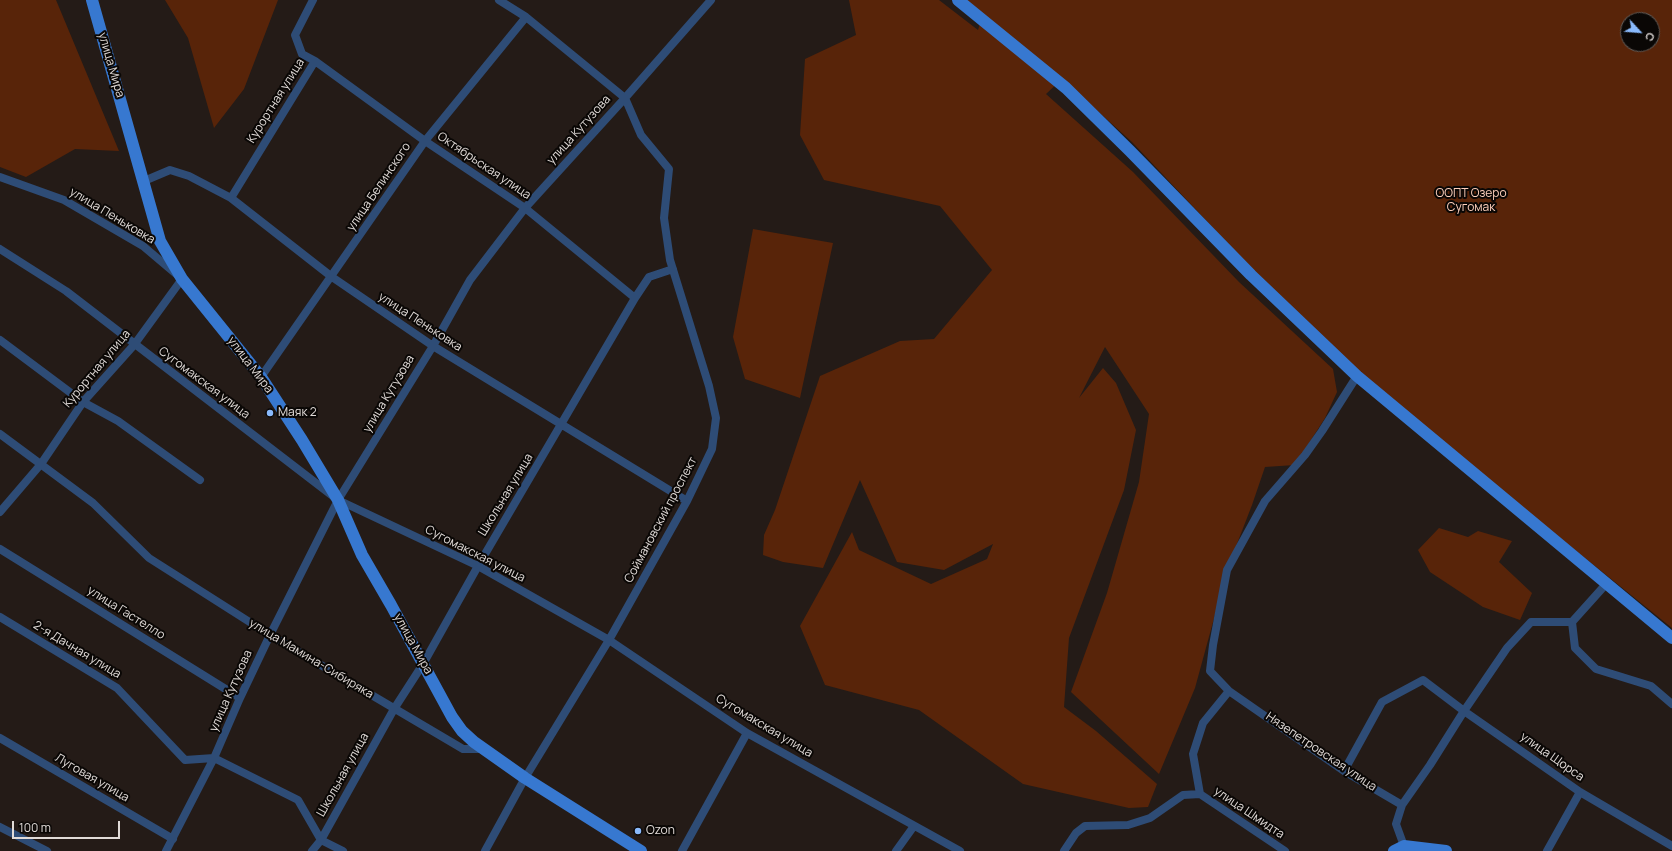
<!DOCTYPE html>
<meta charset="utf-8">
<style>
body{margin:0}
#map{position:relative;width:1672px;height:851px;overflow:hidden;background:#241b17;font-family:Manrope,sans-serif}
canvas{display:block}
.north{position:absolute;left:1620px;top:12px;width:40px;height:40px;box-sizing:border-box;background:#0a0705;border:1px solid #605c59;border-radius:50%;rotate:116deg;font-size:11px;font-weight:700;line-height:16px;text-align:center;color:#e1dbd8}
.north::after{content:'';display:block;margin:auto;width:14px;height:18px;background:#8abafc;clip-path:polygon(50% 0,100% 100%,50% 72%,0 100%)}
.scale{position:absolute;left:12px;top:821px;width:108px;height:18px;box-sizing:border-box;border:2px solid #e1dbd8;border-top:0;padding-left:5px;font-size:12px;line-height:14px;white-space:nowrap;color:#e1dbd8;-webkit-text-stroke:3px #0a0705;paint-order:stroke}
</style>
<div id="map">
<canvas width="1672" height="851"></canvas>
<div class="north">С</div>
<div class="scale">100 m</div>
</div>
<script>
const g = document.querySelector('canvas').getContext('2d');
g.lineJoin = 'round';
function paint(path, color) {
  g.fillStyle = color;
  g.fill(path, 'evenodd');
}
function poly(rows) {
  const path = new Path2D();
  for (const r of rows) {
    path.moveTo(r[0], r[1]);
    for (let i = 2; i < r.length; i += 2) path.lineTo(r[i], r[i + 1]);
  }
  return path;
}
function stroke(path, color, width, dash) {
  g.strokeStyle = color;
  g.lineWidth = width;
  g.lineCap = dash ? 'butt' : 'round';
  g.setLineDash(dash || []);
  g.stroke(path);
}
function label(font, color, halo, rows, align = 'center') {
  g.font = font + ' Manrope,sans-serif';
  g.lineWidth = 4;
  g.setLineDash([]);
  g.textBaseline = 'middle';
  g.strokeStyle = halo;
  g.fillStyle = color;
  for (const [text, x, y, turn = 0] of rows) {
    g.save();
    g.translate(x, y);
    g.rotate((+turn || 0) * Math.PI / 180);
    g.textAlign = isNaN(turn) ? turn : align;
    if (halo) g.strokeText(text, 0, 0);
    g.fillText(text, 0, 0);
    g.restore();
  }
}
paint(poly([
 [0,0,56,0,119,151,75,149,26,177,0,167],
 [165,0,278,0,244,89,214,128,188,38],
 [849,0,939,0,978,30,983,14,966,0,1672,0,1672,628,1462,459,1359,372,1252,269,1132,142,1062,79,1046,94,1133,172,1239,282,1333,369,1337,392,1325,418,1295,465,1265,467,1252,505,1228,567,1195,688,1159,774,1071,692,1107,593,1139,482,1149,414,1105,347,1079,398,1103,368,1116,383,1136,430,1124,490,1069,638,1064,707,1096,731,1157,784,1148,807,1129,808,1023,784,919,710,825,685,800,626,852,532,859,550,931,584,987,559,993,544,944,570,897,562,860,480,823,568,783,562,763,555,764,535,775,510,820,376,900,341,934,339,992,270,940,206,824,180,800,135,805,59,856,35],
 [1628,20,1652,20,1652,44,1628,44],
 [753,229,833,243,800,398,745,379,733,337],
 [1439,528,1468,537,1478,531,1512,541,1499,562,1532,593,1520,620,1483,607,1430,572,1418,550]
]), '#582409');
stroke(poly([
 [315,61,425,141,525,208,635,298],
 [0,177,64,200,143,246,182,279,134,345,83,402,41,464,0,512],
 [144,181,170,170,189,176,231,198,332,277,433,346,687,501],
 [231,198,315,61,302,54,295,35,313,0],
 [0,249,66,291,338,500,478,566,609,640,747,733,960,851],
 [0,340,83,402,118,421,200,480],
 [261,377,425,141,526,17],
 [0,434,93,503,149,558,270,635,463,749,484,749],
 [0,549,240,698],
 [0,617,117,688,185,760,214,758,298,800,321,840,343,851],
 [1572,622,1575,648,1596,669,1651,686,1672,704],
 [1229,691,1344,771,1402,805,1396,824,1404,846],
 [0,738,173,839],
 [1344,771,1382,702,1423,680,1464,711,1580,792,1672,846],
 [1200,794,1285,851],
 [1402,805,1430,765,1464,711,1507,648,1531,622,1572,622,1607,583],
 [0,827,47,851],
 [166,851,214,758,240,698,270,635,338,500,433,346,470,280,525,208,625,98,711,0],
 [312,851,321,840,394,709,423,664,478,566,635,298,649,277,673,269],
 [485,851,525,778,609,640,687,501,712,449,716,418,709,386,670,260,664,218,669,169,641,135,625,98,526,17,499,0],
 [682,851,747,733],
 [896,851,914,826],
 [1064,851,1076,833,1085,826,1128,825,1150,818,1183,795,1200,794,1193,754,1203,723,1229,691,1210,671,1213,645,1227,570,1265,501,1305,455,1322,431,1357,376],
 [1547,851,1580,792]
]), '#2e4c76', 8);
stroke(poly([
 [92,0,160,241,182,279,261,377,302,440,338,500,362,555,391,605,452,717,462,731,474,742,525,778,641,851],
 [958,0,1066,88,1130,151,1251,275,1357,376,1672,638],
 [1394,851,1404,846,1446,851]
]), '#3778d0', 12);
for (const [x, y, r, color] of [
 [270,413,4,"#8abafc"],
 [638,831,4,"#8abafc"]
]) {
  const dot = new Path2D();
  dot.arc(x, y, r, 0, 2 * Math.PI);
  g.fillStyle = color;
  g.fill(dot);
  stroke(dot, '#0a0705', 1.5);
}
label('12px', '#e1dbd8', '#0a0705', [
 ["улица Мира",111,65,74],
 ["Курортная улица",276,101,-58],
 ["улица Кутузова",579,130,-48],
 ["Октябрьская улица",484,166,34],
 ["улица Белинского",379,187,-56],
 ["улица Пеньковка",112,216,31],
 ["улица Пеньковка",420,322,33],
 ["улица Мира",250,365,53],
 ["Курортная улица",97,369,-50],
 ["Сугомакская улица",204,383,37],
 ["улица Кутузова",389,394,-59],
 ["Школьная улица",506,495,-59],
 ["Соймановский проспект",661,520,-62],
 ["Сугомакская улица",475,554,27],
 ["улица Гастелло",126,613,32],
 ["улица Мира",413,644,61],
 ["2-я Дачная улица",77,650,31],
 ["улица Мамина-Сибиряка",311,659,31],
 ["улица Кутузова",231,691,-66],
 ["Сугомакская улица",764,726,31],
 ["Нязепетровская улица",1321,752,34],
 ["улица Щорса",1552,757,35],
 ["Школьная улица",343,775,-61],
 ["Луговая улица",92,778,30],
 ["улица Шмидта",1249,813,34]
]);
label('12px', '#fed0bc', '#0a0705', [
 ["ООПТ Озеро",1471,194],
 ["Сугомак",1471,208]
]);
label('12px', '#e1dbd8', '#0a0705', [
 ["Маяк 2",278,413],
 ["Ozon",646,831]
], 'left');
</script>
